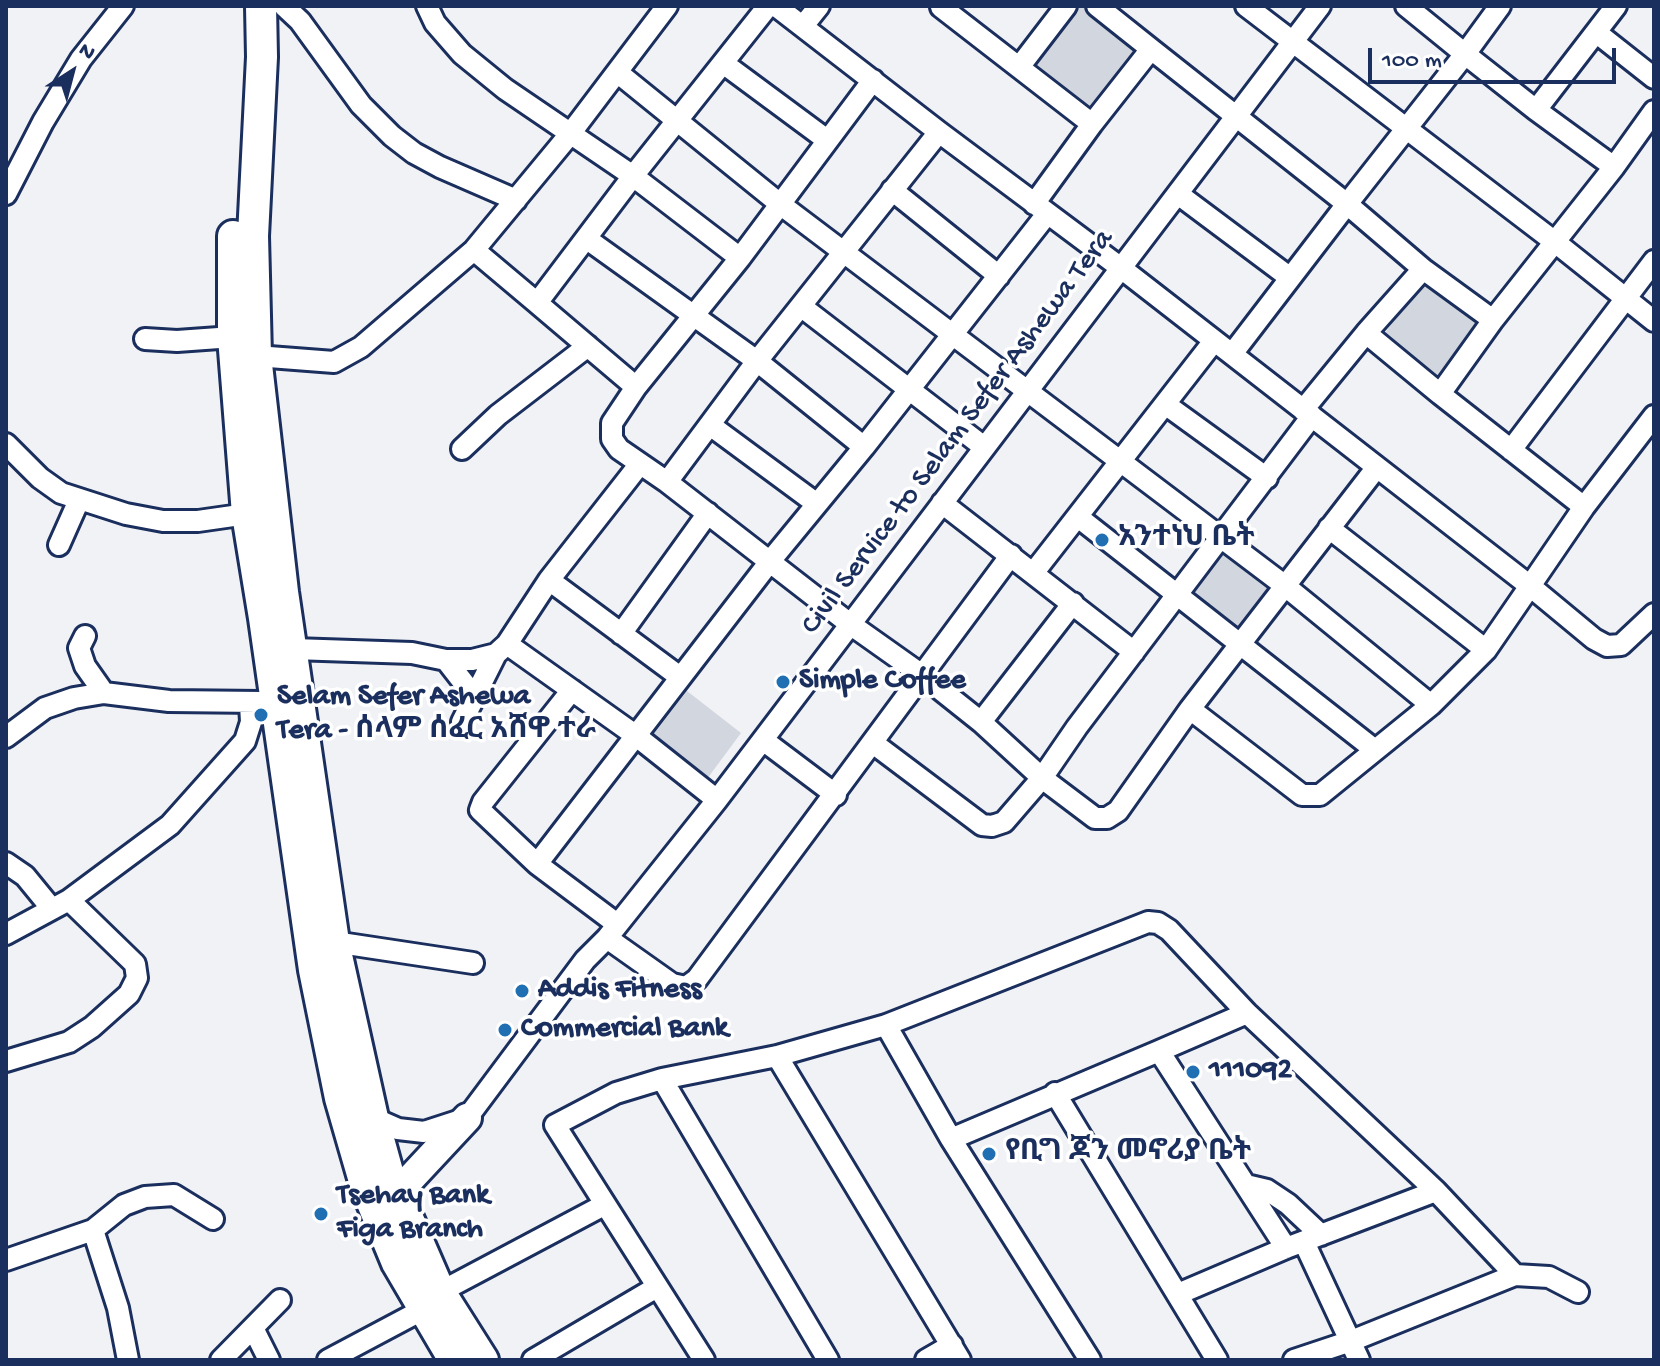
<!DOCTYPE html>
<meta charset="utf-8">
<style>
body{margin:0}
#map{position:relative;width:1660px;height:1366px;overflow:hidden;background:#f1f2f5;font-family:"Gochi Hand",sans-serif}
canvas{display:block}
.frame{position:absolute;inset:0;border:8px solid #1b2f5e;pointer-events:none}
.north{position:absolute;left:32px;top:32px;width:80px;height:80px;-webkit-text-stroke:6px #fff;paint-order:stroke;rotate:36deg;font-size:22px;font-weight:700;line-height:32px;text-align:center;color:#1b2f5e}
.north::after{content:'';display:block;margin:auto;width:28px;height:36px;background:#1b2f5e;clip-path:polygon(50% 0,100% 100%,50% 72%,0 100%)}
.scale{position:absolute;left:1368px;top:48px;width:248px;height:36px;box-sizing:border-box;border:4px solid #1b2f5e;border-top:0;padding-left:10px;font-size:24px;line-height:28px;white-space:nowrap;color:#1b2f5e;-webkit-text-stroke:6px #fff;paint-order:stroke}
</style>
<div id="map">
<canvas width="1660" height="1366"></canvas>
<div class="frame"></div>
<div class="north">N</div>
<div class="scale">100 m</div>
</div>
<script>
const g = document.querySelector('canvas').getContext('2d');
g.lineJoin = 'round';
function paint(path, color) {
  g.fillStyle = color;
  g.fill(path, 'evenodd');
}
function poly(rows) {
  const path = new Path2D();
  for (const r of rows) {
    path.moveTo(r[0], r[1]);
    for (let i = 2; i < r.length; i += 2) path.lineTo(r[i], r[i + 1]);
  }
  return path;
}
function stroke(path, color, width, dash) {
  g.strokeStyle = color;
  g.lineWidth = width;
  g.lineCap = dash ? 'butt' : 'round';
  g.setLineDash(dash || []);
  g.stroke(path);
}
function label(font, color, halo, rows, align = 'center') {
  g.font = font + ' "Gochi Hand","Noto Sans Ethiopic",sans-serif';
  g.lineWidth = 7;
  g.setLineDash([]);
  g.textBaseline = 'middle';
  g.strokeStyle = halo;
  g.fillStyle = color;
  for (const [text, x, y, turn = 0] of rows) {
    g.save();
    g.translate(x, y);
    g.rotate((+turn || 0) * Math.PI / 180);
    g.textAlign = isNaN(turn) ? turn : align;
    if (halo) g.strokeText(text, 0, 0);
    g.fillText(text, 0, 0);
    g.restore();
  }
}
paint(poly([
 [1076,6,1093,6,1152,54,1099,123,1031,66],
 [1424,279,1485,323,1437,385,1377,344],
 [1227,549,1279,586,1241,638,1188,597],
 [687,691,741,733,704,783,649,740]
]), '#d2d6df');
const street = poly([
 [284,6,300,21,361,105,392,136,414,153,440,167,516,200],
 [427,6,435,23,462,54,505,89,633,176,740,258],
 [776,6,939,132,1121,268,1530,586,1584,507,1654,416],
 [1097,6,1151,49],
 [1246,6,1555,242,1654,321],
 [1406,6,1465,54,1536,110,1614,167,1493,320,1423,269,1347,204,1465,54,1500,6],
 [941,7,1092,124,1034,204],
 [803,26,819,6],
 [1597,33,1654,78],
 [723,63,827,140],
 [1020,66,1066,6],
 [617,72,780,204,1284,585,1431,705],
 [1536,110,1616,6],
 [1092,124,1151,49,1347,204,1232,354],
 [939,132,757,361,667,482,850,624,922,675,981,722,1042,778,1095,818,1107,818,1118,811,1190,709,1377,467],
 [1614,167,1654,111],
 [892,190,999,276],
 [6,194,43,122,81,59,123,6],
 [1178,194,1289,277],
 [587,239,757,361,864,447],
 [474,250,537,303],
 [802,307,984,447],
 [1493,320,1440,394,1584,507],
 [1366,333,1423,269],
 [145,339,177,341,233,337],
 [256,356,334,362,361,347,474,250,570,134,667,6],
 [636,387,537,303,633,176,768,6],
 [1165,404,1267,478],
 [1303,410,1366,333,1440,394],
 [710,425,817,504],
 [6,444,40,478,61,493,126,514,163,521,198,521,247,514],
 [462,449,498,415,588,346],
 [1511,450,1654,261],
 [639,465,549,580,507,644,635,735,717,800],
 [667,482,619,449,612,439,612,423,636,387,740,258,873,80],
 [942,503,1134,652],
 [1078,517,1375,750],
 [1329,528,1486,650,1530,586,1594,639,1607,646,1621,645,1654,614],
 [59,545,79,500],
 [1034,572,1214,341],
 [549,580,680,677],
 [621,634,708,513],
 [85,636,79,648,85,666,104,693],
 [293,649,412,653,446,660,472,660,496,654,507,644],
 [446,660,474,696],
 [572,690,483,802,480,810,537,864,771,560,864,447,1047,214],
 [1190,709,1302,795,1320,795,1431,705,1486,650],
 [462,722,496,654],
 [981,722,1073,603],
 [6,737,45,708,74,698,104,693,169,701,261,702],
 [763,740,836,795],
 [873,743,982,825,992,826,1004,822,1042,778,1077,727,1312,416],
 [6,863,25,876,52,909],
 [537,864,617,924],
 [6,934,69,900,170,825,245,741,251,722,250,704],
 [607,938,672,984,686,987,697,979,1011,555],
 [334,942,473,963],
 [886,1025,951,1139,1090,1360],
 [1159,1051,1247,1013],
 [777,1056,960,1360],
 [6,1061,69,1042,92,1027,129,994,137,978,135,964,69,900],
 [662,1079,777,1056,886,1025,1148,922,1158,923,1169,930,1247,1013,1436,1191,1515,1275,1549,1277,1578,1292],
 [1055,1093,1217,1360],
 [373,1118,398,1129,424,1132,467,1118,585,960,607,938,717,800,1320,6],
 [951,1139,1159,1051,1286,1248],
 [1246,1185,1267,1190,1288,1204,1321,1235],
 [93,1230,118,1308,128,1360],
 [1304,1242,1359,1360],
 [6,1260,93,1230,124,1205,145,1197,174,1195,213,1219],
 [440,1292,604,1205],
 [1178,1294,1286,1248,1436,1191],
 [253,1328,269,1360],
 [221,1360,280,1300],
 [328,1360,424,1309],
 [533,1360,657,1287],
 [704,1360,555,1125,616,1093,662,1079,828,1360],
 [926,1360,952,1345],
 [1294,1360,1351,1341,1515,1275]
]);
const secondary = poly([
 [398,1192,467,1118]
]);
const primary = poly([
 [261,6,262,57,253,236,256,356,283,592,334,942,373,1118,388,1172,440,1292,483,1360],
 [233,236,233,337,247,514,264,618,314,970,340,1098,366,1188,397,1263,454,1360]
]);
stroke(street, '#1b2f5e', 26);
stroke(secondary, '#1b2f5e', 34);
stroke(primary, '#1b2f5e', 36);
stroke(street, '#fff', 20);
stroke(secondary, '#fff', 28);
stroke(primary, '#fff', 30);
for (const [x, y, r, color] of [
 [1102,540,8,"#1f6fb2"],
 [783,682,8,"#1f6fb2"],
 [261,715,8,"#1f6fb2"],
 [522,991,8,"#1f6fb2"],
 [505,1030,8,"#1f6fb2"],
 [1193,1072,8,"#1f6fb2"],
 [989,1154,8,"#1f6fb2"],
 [321,1214,8,"#1f6fb2"]
]) {
  const dot = new Path2D();
  dot.arc(x, y, r, 0, 2 * Math.PI);
  g.fillStyle = color;
  g.fill(dot);
  stroke(dot, '#fff', 3);
}
label('30px', '#1b2f5e', '#fff', [
 ["Civil Service to Selam Sefer Ashewa Tera",959,433,-53]
]);
label('bold 30px', '#1b2f5e', '#fff', [
 ["አንተነህ ቤት",1118,540],
 ["Simple Coffee",799,682],
 ["Selam Sefer Ashewa",277,698],
 ["Tera - ሰላም ሰፈር አሸዋ ተራ",277,732],
 ["Addis Fitness",538,991],
 ["Commercial Bank",521,1030],
 ["111092",1209,1072],
 ["የቢግ ጆን መኖሪያ ቤት",1005,1154],
 ["Tsehay Bank",337,1197],
 ["Figa Branch",337,1231]
], 'left');
</script>
